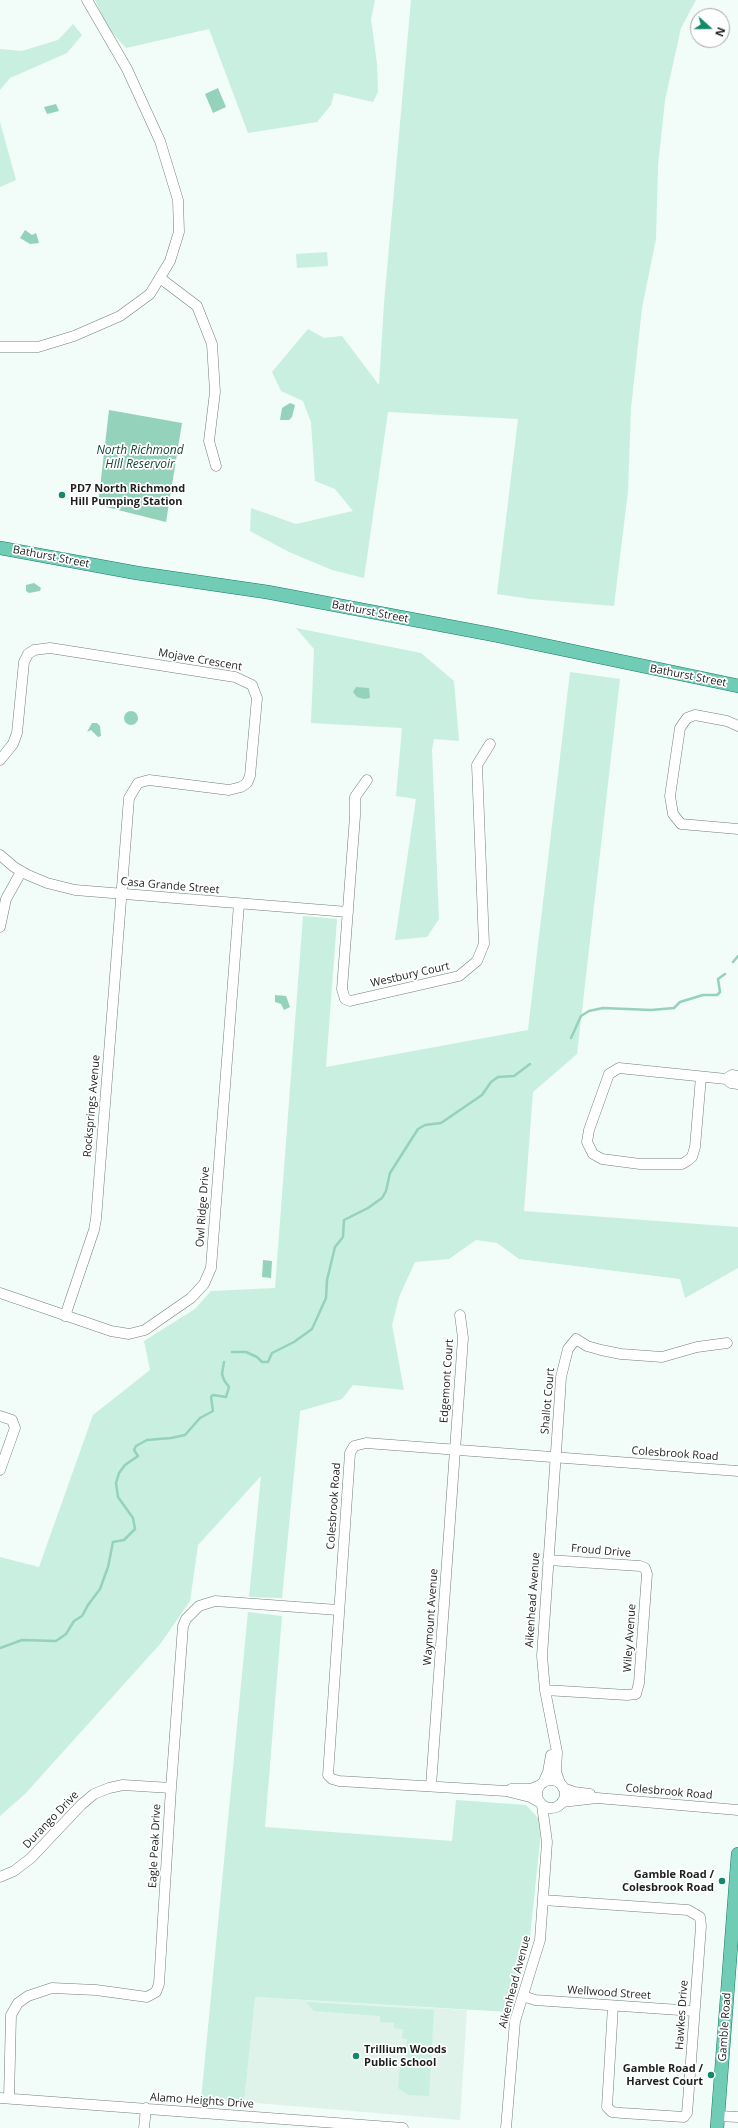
<!DOCTYPE html>
<style>
body{margin:0}
#map{position:relative;width:738px;height:2128px;overflow:hidden;background:#f2fcf8;font-family:"Open Sans",sans-serif}
canvas{display:block}
.north{position:absolute;left:690px;top:8px;width:40px;height:40px;box-sizing:border-box;background:#fff;border:1px solid #a5a6a5;border-radius:50%;rotate:111deg;font-size:11px;font-weight:700;line-height:16px;text-align:center;color:#1d201f}
.north::after{content:'';display:block;margin:auto;width:14px;height:18px;background:#12896b;clip-path:polygon(50% 0,100% 100%,50% 72%,0 100%)}
</style>
<div id="map">
<canvas width="738" height="2128"></canvas>
<div class="north">N</div>
</div>
<script>
const g = document.querySelector('canvas').getContext('2d');
g.lineJoin = 'round';
function paint(path, color) {
  g.fillStyle = color;
  g.fill(path, 'evenodd');
}
function poly(rows) {
  const path = new Path2D();
  for (const r of rows) {
    if (r.length === 3) {
      path.moveTo(r[0] + r[2], r[1]);
      path.arc(r[0], r[1], r[2], 0, 2 * Math.PI);
      continue;
    }
    path.moveTo(r[0], r[1]);
    for (let i = 2; i < r.length; i += 2) path.lineTo(r[i], r[i + 1]);
  }
  return path;
}
function stroke(path, color, width, dash) {
  g.strokeStyle = color;
  g.lineWidth = width;
  g.lineCap = dash ? 'butt' : 'round';
  g.setLineDash(dash || []);
  g.stroke(path);
}
function label(font, color, halo, rows, align = 'center') {
  g.font = font + ' "Open Sans",sans-serif';
  g.lineWidth = 3.5;
  g.setLineDash([]);
  g.textBaseline = 'middle';
  g.strokeStyle = halo;
  g.fillStyle = color;
  for (const [text, x, y, turn = 0] of rows) {
    g.save();
    g.translate(x, y);
    g.rotate((+turn || 0) * Math.PI / 180);
    g.textAlign = isNaN(turn) ? turn : align;
    if (halo) g.strokeText(text, 0, 0);
    g.fillText(text, 0, 0);
    g.restore();
  }
}
paint(poly([
 [254,1997,467,2010,460,2120,244,2102]
]), '#e0f3eb');
paint(poly([
 [95,0,375,0,371,19,377,64,378,92,373,102,334,93,331,105,317,122,248,133,209,29,126,48,107,27],
 [411,0,696,0,681,28,665,100,658,166,656,239,642,308,631,408,628,491,614,606,530,599,497,594,518,419,388,412,364,578,332,570,289,552,250,531,251,508,296,524,353,511,335,489,315,481,311,422,303,401,281,391,272,372,308,329,324,338,342,336,379,385,384,303],
 [73,24,82,35,67,53,10,78,0,90,0,49,22,51,58,40],
 [0,122,16,180,0,187],
 [327,252,328,266,297,268,296,254],
 [296,628,421,653,454,681,459,741,434,739,432,750,439,919,427,937,395,940,416,799,396,796,402,728,311,723,314,649],
 [570,672,620,679,577,1054,533,1092,524,1211,738,1227,738,1268,685,1298,680,1279,519,1259,497,1243,476,1240,449,1259,415,1262,399,1297,392,1325,404,1390,353,1385,342,1399,300,1411,282,1598,249,1597,261,1476,198,1545,190,1601,161,1643,25,1794,0,1816,0,1557,39,1567,93,1415,150,1370,144,1341,195,1309,211,1291,275,1288,303,916,337,919,326,1067,528,1030],
 [248,1612,282,1616,265,1827,452,1841,456,1800,526,1805,542,1822,530,1937,509,2012,255,1997,244,2102,201,2100],
 [306,2002,434,2010,429,2096,408,2095,398,2088,400,2066,406,2066,407,2039,402,2038,403,2029,394,2028,394,2023,380,2022,380,2016,314,2011]
]), '#c8efe0');
paint(poly([
 [218,88,226,107,213,113,205,94],
 [56,104,59,111,47,114,44,107],
 [25,230,32,235,36,233,39,243,30,244,20,238],
 [290,403,295,405,292,417,289,420,280,420,282,408],
 [109,410,182,423,166,522,98,505],
 [34,583,41,588,40,591,29,593,26,591,26,585],
 [356,687,369,688,370,698,364,699,357,697,353,692],
 [131,718,7],
 [92,723,97,723,100,726,101,736,98,737,91,730,87,732],
 [275,995,286,996,290,1007,284,1010,281,1004,275,1002],
 [263,1260,272,1261,271,1278,262,1277]
]), '#95d2bb');
stroke(poly([
 [733,962,738,956],
 [571,1038,581,1016,589,1011,603,1008,651,1010,674,1008,680,1002,703,995,717,995,720,992,718,979,725,974],
 [232,1352,246,1352,257,1357,262,1362,268,1362,272,1353,294,1342,312,1329,326,1298,327,1280,335,1247,343,1237,344,1220,368,1208,382,1198,386,1191,390,1173,418,1129,425,1125,441,1123,482,1095,491,1082,498,1077,514,1076,530,1064],
 [0,1648,22,1640,56,1641,66,1634,74,1621,82,1616,88,1605,100,1589,108,1567,113,1542,124,1540,135,1529,133,1518,118,1497,116,1483,119,1473,125,1465,138,1456,134,1450,136,1446,147,1440,171,1438,185,1435,200,1418,213,1411,211,1397,213,1395,226,1397,229,1387,224,1380,222,1374,224,1362]
]), '#95d2bb', 2.5);
const minor = poly([
 [160,278,197,306,212,344,215,392,209,441,216,466],
 [0,347,38,347,74,336,120,316,150,294,170,261,179,232,178,200,160,141,127,69,87,0],
 [738,726,727,721,695,715,687,718,680,728,670,796,673,814,681,824,738,829],
 [0,760,13,744,17,733,24,662,28,654,34,650,50,648,235,677,252,685,257,698,250,776,247,783,241,787,229,790,149,780,138,783,129,798,96,1219,94,1230,65,1316],
 [367,780,355,797,355,816,342,989,345,999,350,1001,459,976,477,961,484,944,477,765,490,744],
 [0,855,14,867,28,875,47,883,75,890,348,912],
 [0,927,6,899,21,872],
 [701,1077,695,1147,692,1157,687,1161,682,1164,640,1164,602,1159,593,1154,587,1142,589,1130,609,1074,619,1068,726,1079,731,1083,738,1084],
 [726,1079,732,1075,738,1076],
 [0,1293,111,1331,129,1334,145,1330,152,1325,191,1298,204,1284,211,1268,239,904],
 [0,1416,12,1420,15,1428,0,1470],
 [545,1690,627,1695,636,1694,639,1683,647,1574,645,1568,640,1566,548,1560],
 [551,1794,14],
 [543,1783,548,1772,551,1755],
 [560,1783,556,1772,557,1752,545,1690,542,1656,560,1394,561,1377,568,1349,576,1339,587,1346,601,1350,621,1354,662,1357,697,1347,727,1343],
 [431,1786,463,1338,460,1315],
 [563,1788,574,1792,590,1794],
 [511,1789,531,1789,540,1785],
 [539,1802,530,1797,506,1791,339,1781,332,1779,328,1775,350,1453,354,1446,366,1443,738,1471],
 [562,1802,597,1798,738,1810],
 [0,1877,14,1871,31,1858,81,1805,94,1794,109,1788,123,1785,171,1788],
 [543,1900,688,1910,700,1917,701,1926,688,2101,687,2113,684,2117,622,2113,612,2112,607,2107,613,2006],
 [523,1996,535,2000,694,2011],
 [0,2098,403,2128],
 [9,2098,11,2015,18,2003,28,1996,52,1988,96,1990,147,1997,156,1992,159,1984,171,1788,183,1626,186,1619,199,1606,215,1601,338,1610],
 [718,2116,738,2117],
 [144,2128,146,2108],
 [506,2128,515,2021,540,1940,547,1842,542,1805]
]);
const major = poly([
 [0,548,137,573,267,592,495,635,738,686],
 [717,2128,738,1854]
]);
stroke(minor, '#757e7b', 11);
stroke(major, '#167a61', 14);
stroke(minor, '#fff', 10);
stroke(major, '#71ccb6', 13);
for (const [x, y, r, color] of [
 [62,495,4,"#12896b"],
 [722,1881,4,"#12896b"],
 [356,2056,4,"#12896b"],
 [711,2075,4,"#12896b"]
]) {
  const dot = new Path2D();
  dot.arc(x, y, r, 0, 2 * Math.PI);
  g.fillStyle = color;
  g.fill(dot);
  stroke(dot, '#fff', 1.5);
}
label('bold 11px', '#1d201f', '#fff', [
 ["PD7 North Richmond",70,489],
 ["Hill Pumping Station",70,502],
 ["Gamble Road /",714,1875,"right"],
 ["Colesbrook Road",714,1888,"right"],
 ["Trillium Woods",364,2050],
 ["Public School",364,2063],
 ["Gamble Road /",703,2069,"right"],
 ["Harvest Court",703,2082,"right"]
], 'left');
label('11px', '#1d201f', '#fff', [
 ["Bathurst Street",51,557,11],
 ["Bathurst Street",370,612,11],
 ["Mojave Crescent",200,660,10],
 ["Bathurst Street",688,676,11],
 ["Casa Grande Street",170,886,5],
 ["Westbury Court",410,975,-13],
 ["Rocksprings Avenue",92,1106,-85],
 ["Owl Ridge Drive",203,1207,-86],
 ["Edgemont Court",447,1381,-86],
 ["Shallot Court",548,1401,-85],
 ["Colesbrook Road",675,1454,4],
 ["Colesbrook Road",334,1506,-86],
 ["Froud Drive",601,1551,5],
 ["Aikenhead Avenue",533,1600,-86],
 ["Waymount Avenue",431,1617,-86],
 ["Wiley Avenue",630,1638,-86],
 ["Colesbrook Road",669,1792,5],
 ["Durango Drive",51,1820,-46],
 ["Eagle Peak Drive",155,1846,-87],
 ["Aikenhead Avenue",515,1982,-75],
 ["Wellwood Street",609,1993,4],
 ["Hawkes Drive",682,2015,-86],
 ["Gamble Road",725,2027,-86],
 ["Alamo Heights Drive",202,2101,4]
]);
label('italic 12px', '#144738', '#fff', [
 ["North Richmond",140,451],
 ["HIll Reservoir",140,465]
]);
</script>
